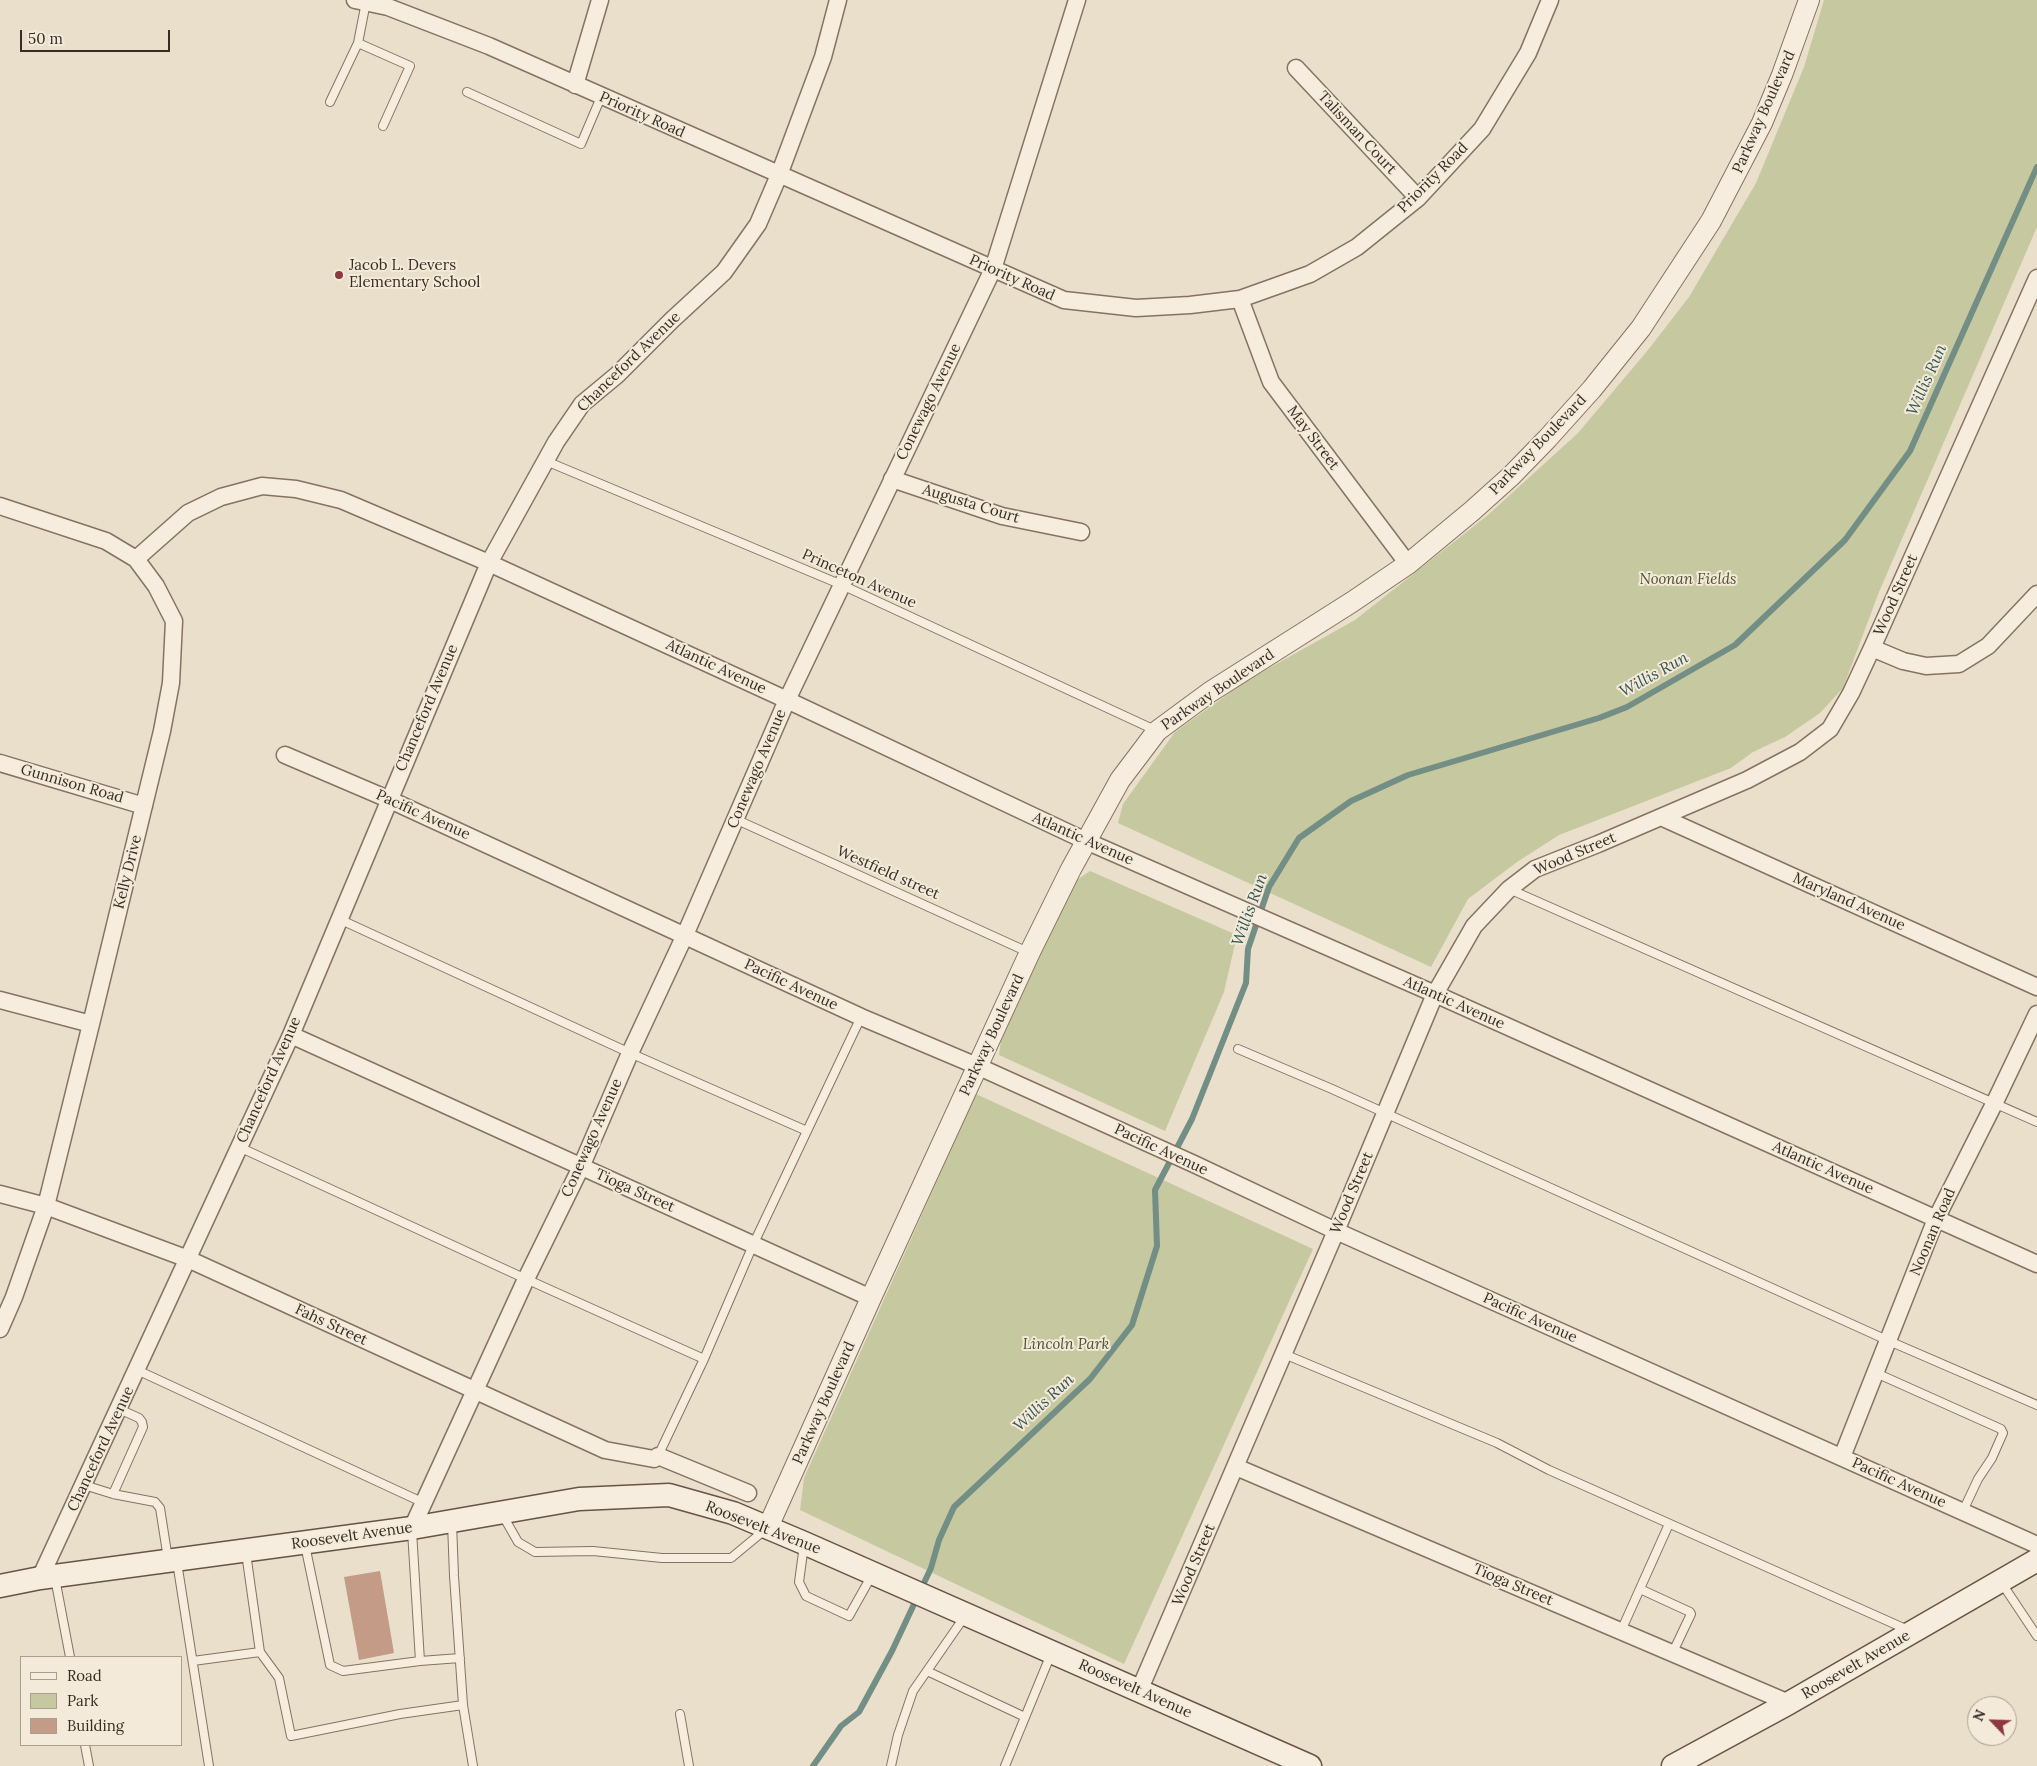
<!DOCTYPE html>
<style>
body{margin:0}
#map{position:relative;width:2037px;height:1766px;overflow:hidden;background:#eadfcb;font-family:Lora,serif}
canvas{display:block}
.legend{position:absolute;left:20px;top:1656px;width:162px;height:90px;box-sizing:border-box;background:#f3eada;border:1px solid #a89e91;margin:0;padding:6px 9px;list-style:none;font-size:15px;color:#382c23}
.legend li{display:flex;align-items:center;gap:10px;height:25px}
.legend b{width:25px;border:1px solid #a89e91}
.north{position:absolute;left:1967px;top:1696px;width:50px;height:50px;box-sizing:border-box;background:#f3eada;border:1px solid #a89e91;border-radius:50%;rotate:294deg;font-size:14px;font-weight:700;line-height:20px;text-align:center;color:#382c23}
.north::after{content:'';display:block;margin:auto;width:18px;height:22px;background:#8e383f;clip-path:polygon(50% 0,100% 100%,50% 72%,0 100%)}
.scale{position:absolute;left:20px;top:30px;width:150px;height:22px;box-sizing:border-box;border:2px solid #382c23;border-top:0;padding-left:6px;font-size:15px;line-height:18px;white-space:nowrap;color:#382c23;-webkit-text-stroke:4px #f3eada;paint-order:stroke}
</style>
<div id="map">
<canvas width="2037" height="1766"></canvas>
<ul class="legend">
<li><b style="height:6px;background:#f6edde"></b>Road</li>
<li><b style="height:14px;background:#c6c8a0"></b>Park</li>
<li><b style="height:14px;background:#c49b86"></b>Building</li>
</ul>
<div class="north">N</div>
<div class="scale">50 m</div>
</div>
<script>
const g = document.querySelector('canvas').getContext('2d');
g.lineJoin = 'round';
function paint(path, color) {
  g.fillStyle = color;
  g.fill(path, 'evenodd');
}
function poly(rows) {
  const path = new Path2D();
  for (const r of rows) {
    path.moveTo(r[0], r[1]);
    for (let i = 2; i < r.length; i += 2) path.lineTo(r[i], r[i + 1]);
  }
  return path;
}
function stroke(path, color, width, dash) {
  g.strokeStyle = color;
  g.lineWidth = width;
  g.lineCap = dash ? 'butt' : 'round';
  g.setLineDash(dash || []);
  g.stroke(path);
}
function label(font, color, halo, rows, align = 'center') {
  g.font = font + ' Lora,serif';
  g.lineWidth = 4;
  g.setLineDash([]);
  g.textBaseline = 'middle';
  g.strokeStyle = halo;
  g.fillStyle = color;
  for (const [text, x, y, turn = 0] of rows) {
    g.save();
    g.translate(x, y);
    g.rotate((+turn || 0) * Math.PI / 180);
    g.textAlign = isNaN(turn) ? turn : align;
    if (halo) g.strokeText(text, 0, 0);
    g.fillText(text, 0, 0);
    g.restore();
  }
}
paint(poly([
 [1824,0,2037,0,2037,227,1879,592,1843,688,1820,713,1785,737,1753,752,1731,768,1559,835,1517,862,1468,899,1431,967,1118,823,1123,804,1175,732,1246,681,1355,620,1488,515,1578,433,1648,350,1689,297,1756,183,1804,67],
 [1090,871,1237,935,1224,992,1165,1131,999,1055,1001,1040,1074,882],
 [976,1094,1313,1249,1124,1664,800,1510,804,1478]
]), '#c6c8a0');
stroke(poly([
 [813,1766,841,1726,859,1712,892,1651,931,1568,939,1540,954,1507,1090,1379,1132,1325,1157,1246,1155,1190,1192,1119,1246,983,1248,949,1269,887,1299,838,1351,801,1408,775,1599,718,1627,707,1735,645,1845,540,1910,451,2037,167]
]), '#728e85', 6);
paint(poly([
 [380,1571,394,1653,359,1660,344,1577]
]), '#c49b86');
const service = poly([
 [358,43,410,66,383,126],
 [467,92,581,144,601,97],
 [330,102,358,43,366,2],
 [546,461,842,585,1157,731],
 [735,819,1028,952],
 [1509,889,2037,1122],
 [339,919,630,1053,807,1131],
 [1238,1049,1332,1089,1889,1341,2037,1405],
 [239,1147,526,1279,704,1359],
 [1284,1354,1497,1443,1549,1470,1908,1630],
 [137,1370,424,1503],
 [1876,1373,2001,1429,2003,1433,1992,1458,1978,1479,1963,1511],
 [658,1456,704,1359,753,1245,861,1017],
 [84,1485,113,1494,155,1502,160,1508,168,1559],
 [113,1494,143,1427,142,1422,139,1418,119,1409],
 [502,1514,518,1542,535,1552,593,1551,662,1558,731,1558,766,1529],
 [305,1545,330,1665,343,1671,420,1661,412,1531],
 [804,1545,799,1582,806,1596,849,1616,872,1575],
 [177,1562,209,1766],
 [55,1578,70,1657],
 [2001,1582,2037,1636],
 [1640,1589,1690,1612,1691,1614,1672,1654],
 [1621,1631,1669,1524],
 [260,1652,279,1678,291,1736,400,1714,463,1705,454,1576,452,1523],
 [193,1661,260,1652,246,1553],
 [420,1661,460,1658],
 [927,1671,1025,1717],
 [463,1705,473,1766],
 [680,1714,689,1766],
 [85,1745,89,1766],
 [891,1766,898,1735,913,1691,965,1616],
 [1005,1766,1051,1654]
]);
const minor = poly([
 [355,0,388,7,489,46,1064,300,1136,308,1190,305,1240,299,1310,274,1357,247,1418,198,1482,129,1528,53,1550,0],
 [1296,68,1418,198],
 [575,85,600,0],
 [1240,299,1271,382,1408,564],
 [892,479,1002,516,1081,532],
 [0,506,106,541,136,559,156,586,174,621,171,683,162,731,91,1024,46,1206,14,1297,0,1329],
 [136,559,188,513,221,497,262,486,296,489,341,500,489,563,787,700,1086,841,1435,994,2037,1264],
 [1872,648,1903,661,1926,666,1959,664,1988,646,2037,594],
 [285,755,388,799,861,1017,977,1066,1194,1164,1336,1231,2037,1545],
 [0,763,144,806],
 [1661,817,2037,987],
 [0,1000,91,1024],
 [291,1035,871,1298],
 [0,1194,46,1206,188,1259,605,1450,654,1459,658,1456,748,1493],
 [1842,1457,1936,1219,1994,1104,2037,1014],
 [1236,1467,1789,1703],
 [412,1528,526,1279,581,1167,630,1053,685,935,787,700,993,269,1077,0],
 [40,1578,291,1035,489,563,556,442,582,404,617,375,672,320,724,272,758,224,779,175,823,57,838,0],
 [1139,1691,1336,1231,1435,994,1474,926,1509,889,1535,869,1598,844,1747,780,1800,752,1830,729,1851,693,1872,648,2037,278]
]);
const tertiary = poly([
 [768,1527,871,1298,1030,952,1071,869,1120,780,1157,731,1210,692,1352,602,1408,564,1472,511,1511,476,1547,439,1592,389,1641,328,1711,221,1762,123,1782,75,1809,0]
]);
const secondary = poly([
 [0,1586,40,1578,412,1528,579,1499,669,1495,733,1513,804,1543,1310,1766],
 [1673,1766,1789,1703,2037,1560]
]);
stroke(service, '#867261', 10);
stroke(minor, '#867261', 19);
stroke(tertiary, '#867261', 22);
stroke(secondary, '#685344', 25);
stroke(service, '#f6edde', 8);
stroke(minor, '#f6edde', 16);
stroke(tertiary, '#f6edde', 20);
stroke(secondary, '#f6edde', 22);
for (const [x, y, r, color] of [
 [339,275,5,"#8e383f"]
]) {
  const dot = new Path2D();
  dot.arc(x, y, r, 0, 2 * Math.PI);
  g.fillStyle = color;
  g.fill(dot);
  stroke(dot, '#f3eada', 2);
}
label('15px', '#382c23', '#f3eada', [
 ["Parkway Boulevard",1764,112,-66],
 ["Priority Road",642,115,24],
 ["Talisman Court",1357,133,47],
 ["Priority Road",1433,178,-45],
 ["Priority Road",1012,278,24],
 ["Chanceford Avenue",629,362,-44],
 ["Conewago Avenue",929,402,-64],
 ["May Street",1313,438,53],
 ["Parkway Boulevard",1538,445,-46],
 ["Augusta Court",971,504,17],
 ["Princeton Avenue",859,579,24],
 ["Wood Street",1896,595,-66],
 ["Atlantic Avenue",716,667,25],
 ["Parkway Boulevard",1218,690,-34],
 ["Chanceford Avenue",427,708,-67],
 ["Conewago Avenue",757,769,-67],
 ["Gunnison Road",72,784,16],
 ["Pacific Avenue",423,815,24],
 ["Atlantic Avenue",1083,839,24],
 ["Wood Street",1575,854,-23],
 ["Kelly Drive",128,872,-76],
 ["Westfield street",888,873,24],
 ["Maryland Avenue",1849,902,24],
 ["Pacific Avenue",791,985,25],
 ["Atlantic Avenue",1454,1003,24],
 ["Parkway Boulevard",992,1035,-65],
 ["Chanceford Avenue",269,1080,-66],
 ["Conewago Avenue",592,1138,-66],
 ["Pacific Avenue",1161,1150,25],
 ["Atlantic Avenue",1823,1168,24],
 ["Tioga Street",635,1191,24],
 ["Wood Street",1352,1193,-67],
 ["Noonan Road",1933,1232,-67],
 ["Pacific Avenue",1530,1318,24],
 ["Fahs Street",331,1325,25],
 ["Parkway Boulevard",824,1403,-66],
 ["Chanceford Avenue",101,1449,-65],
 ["Pacific Avenue",1899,1483,24],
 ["Roosevelt Avenue",763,1528,21],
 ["Roosevelt Avenue",352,1536,-8],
 ["Wood Street",1194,1565,-67],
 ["Tioga Street",1513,1585,23],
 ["Roosevelt Avenue",1856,1665,-30],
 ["Roosevelt Avenue",1135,1689,24]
]);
label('15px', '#382c23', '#f3eada', [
 ["Jacob L. Devers",349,266],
 ["Elementary School",349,283]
], 'left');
label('italic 15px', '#4b522c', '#f3eada', [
 ["Noonan Fields",1688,580],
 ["Lincoln Park",1066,1345]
]);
label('italic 16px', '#345651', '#f3eada', [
 ["Willis Run",1927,380,-66],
 ["Willis Run",1654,675,-29],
 ["Willis Run",1250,910,-70],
 ["Willis Run",1044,1403,-43]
]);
</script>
